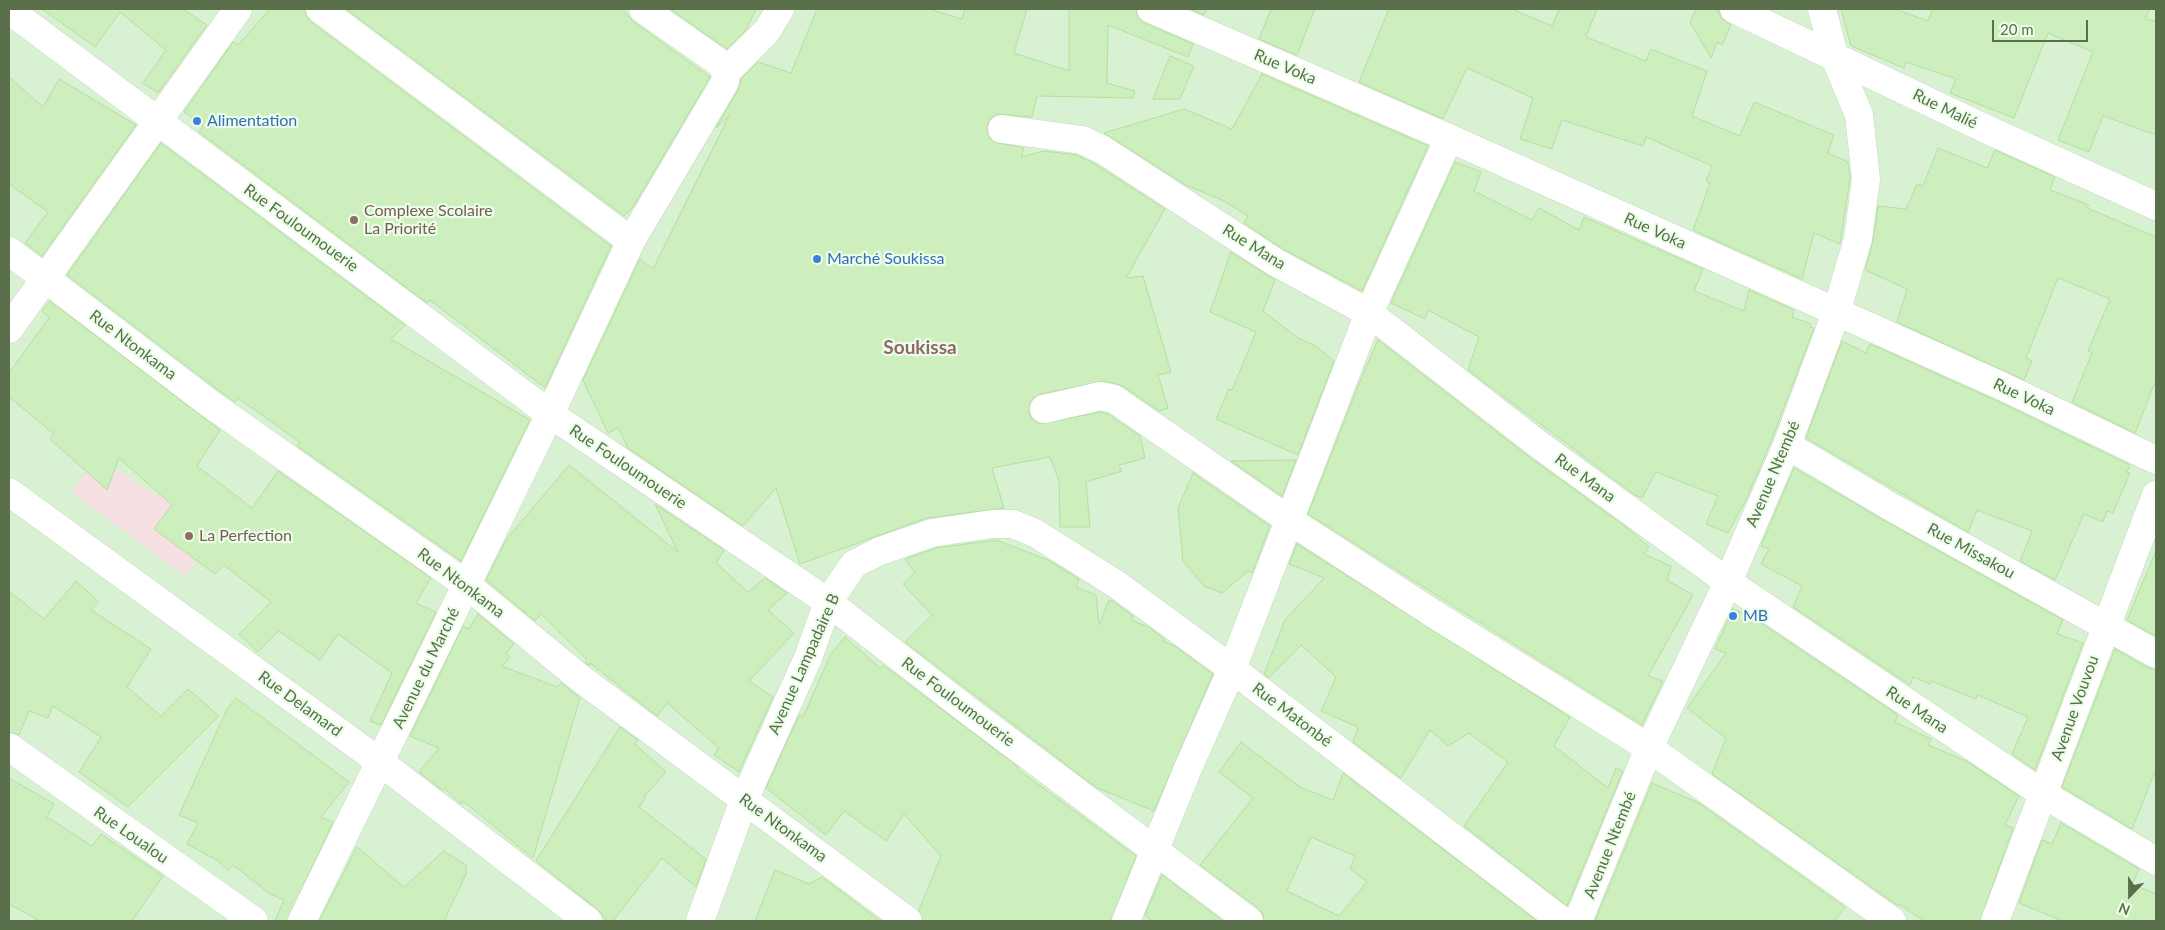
<!DOCTYPE html>
<meta charset="utf-8">
<style>
body{margin:0}
#map{position:relative;width:2165px;height:930px;overflow:hidden;background:#e6fae4;font-family:Lato,sans-serif}
canvas{display:block}
.frame{position:absolute;inset:0;border:10px solid #59704b;pointer-events:none}
.north{position:absolute;left:2105px;top:870px;width:50px;height:50px;-webkit-text-stroke:4px #ecfee9;paint-order:stroke;rotate:202deg;font-size:14px;font-weight:700;line-height:20px;text-align:center;color:#59704b}
.north::after{content:'';display:block;margin:auto;width:18px;height:22px;background:#59704b;clip-path:polygon(50% 0,100% 100%,50% 72%,0 100%)}
.scale{position:absolute;left:1992px;top:20px;width:96px;height:22px;box-sizing:border-box;border:2px solid #59704b;border-top:0;padding-left:6px;font-size:15px;line-height:18px;white-space:nowrap;color:#59704b;-webkit-text-stroke:4px #ecfee9;paint-order:stroke}
</style>
<div id="map">
<canvas width="2165" height="930"></canvas>
<div class="frame"></div>
<div class="north">N</div>
<div class="scale">20 m</div>
</div>
<script>
const g = document.querySelector('canvas').getContext('2d');
g.lineJoin = 'round';
function paint(path, color) {
  g.fillStyle = color;
  g.fill(path, 'evenodd');
}
function poly(rows) {
  const path = new Path2D();
  for (const r of rows) {
    path.moveTo(r[0], r[1]);
    for (let i = 2; i < r.length; i += 2) path.lineTo(r[i], r[i + 1]);
  }
  return path;
}
function stroke(path, color, width, dash) {
  g.strokeStyle = color;
  g.lineWidth = width;
  g.lineCap = dash ? 'butt' : 'round';
  g.setLineDash(dash || []);
  g.stroke(path);
}
function label(font, color, halo, rows, align = 'center') {
  g.font = font + ' Lato,sans-serif';
  g.lineWidth = 4.5;
  g.setLineDash([]);
  g.textBaseline = 'middle';
  g.strokeStyle = halo;
  g.fillStyle = color;
  for (const [text, x, y, turn = 0] of rows) {
    g.save();
    g.translate(x, y);
    g.rotate((+turn || 0) * Math.PI / 180);
    g.textAlign = isNaN(turn) ? turn : align;
    if (halo) g.strokeText(text, 0, 0);
    g.fillText(text, 0, 0);
    g.restore();
  }
}
paint(poly([
 [9,9,2156,9,2156,921,9,921]
]), '#d9f1d3');
paint(poly([
 [98,458,158,496,179,468,231,508,185,576,71,492]
]), '#f6e0e3');
const building = poly([
 [42,9,183,9,207,25,158,93,143,83,166,50,120,12,95,47,42,9],
 [270,9,305,9,306,16,311,22,611,246,545,388,430,300,427,303,199,132,203,126,184,112,233,42,238,45,270,9],
 [346,9,622,9,634,22,710,77,633,207,624,216,346,9],
 [670,9,756,9,746,30,727,49,670,9],
 [817,9,929,9,962,19,965,9,1027,9,1014,53,1069,71,1069,9,1136,9,1138,18,1144,23,1193,44,1188,57,1108,25,1107,83,1135,91,1133,98,1037,96,1032,117,997,114,990,119,987,126,988,135,993,142,1024,148,1021,157,1044,151,1077,155,1095,164,1165,209,1126,278,1143,276,1171,372,1158,375,1168,408,1159,411,1123,386,1104,381,1041,394,1033,398,1029,405,1029,413,1032,419,1040,424,1101,412,1108,414,1140,436,1145,458,1119,465,1122,471,1086,482,1090,527,1060,527,1059,481,1050,457,992,468,1004,508,927,518,800,564,776,488,743,526,628,448,618,428,608,433,583,380,640,259,653,269,729,116,716,128,738,90,741,79,758,62,791,73,817,9],
 [1190,9,1207,9,1204,15,1190,9],
 [1271,9,1315,9,1297,55,1259,39,1271,9],
 [1389,9,1512,9,1552,26,1559,9,1597,9,1586,37,1646,61,1651,49,1707,71,1692,116,1740,136,1754,102,1834,135,1828,153,1848,162,1850,178,1840,244,1814,233,1802,279,1693,230,1710,183,1706,181,1712,166,1646,137,1643,146,1562,120,1552,149,1520,139,1533,98,1467,68,1443,119,1359,82,1389,9],
 [1696,9,1713,9,1719,11,1721,18,1731,25,1722,45,1717,42,1711,58,1690,22,1696,9],
 [1841,9,1895,9,1928,21,1933,9,2150,9,2145,19,2156,21,2156,135,2103,116,2089,152,2058,140,2093,52,2048,33,2014,118,1950,93,1956,79,1906,62,1904,68,1851,46,1841,9],
 [1170,56,1194,66,1180,99,1153,99,1170,56],
 [1262,74,1428,146,1362,291,1283,249,1244,223,1248,216,1224,201,1186,185,1104,133,1184,109,1232,129,1262,74],
 [9,77,43,107,59,79,136,125,42,256,25,243,48,212,9,184,9,77],
 [161,143,405,325,391,339,530,420,461,561,297,446,300,442,238,398,235,402,218,390,67,275,161,143],
 [1938,148,1987,168,1995,150,2055,177,2050,190,2089,205,2087,208,2156,237,2156,380,2135,433,2072,402,2092,353,2088,351,2110,299,2058,278,2026,358,2032,361,2024,380,1897,322,1907,289,1865,270,1873,241,1878,206,1906,209,1917,184,1923,186,1938,148],
 [1455,162,1481,172,1474,191,1532,220,1539,208,1579,230,1584,217,1703,269,1694,291,1744,311,1749,290,1794,310,1792,317,1811,324,1810,327,1814,328,1772,439,1746,500,1728,533,1706,524,1718,496,1656,472,1642,498,1635,495,1468,370,1479,337,1428,310,1425,319,1391,303,1455,162],
 [1231,252,1275,280,1263,311,1298,338,1316,346,1334,361,1298,455,1216,419,1229,389,1232,390,1256,332,1210,312,1231,252],
 [50,301,220,430,197,466,252,508,278,471,431,578,416,603,436,612,381,725,370,721,392,673,338,634,320,660,279,631,258,652,239,634,271,602,224,565,215,574,154,529,172,505,119,458,107,490,50,439,54,434,9,397,9,373,49,318,42,311,50,301],
 [1378,340,1528,456,1626,527,1649,547,1644,554,1671,566,1667,580,1693,595,1648,676,1663,681,1642,725,1308,514,1360,381,1378,340],
 [1842,341,1866,353,1870,344,1997,401,2130,465,2127,472,2130,473,2113,513,2107,511,2103,522,2084,514,2055,580,2020,561,2032,531,1977,510,1968,532,1806,438,1842,341],
 [1296,460,1282,496,1231,461,1296,460],
 [569,465,678,552,655,504,724,550,716,563,748,592,765,578,787,593,768,610,794,633,749,681,773,697,739,772,714,755,719,748,667,703,657,716,590,663,590,666,585,662,587,660,541,614,535,621,486,580,506,540,569,465],
 [1794,468,1885,521,2063,620,2057,634,2083,643,2035,770,2012,754,2028,717,1978,695,1976,699,1931,681,1930,684,1913,677,1910,685,1793,607,1802,586,1761,564,1769,549,1761,546,1794,468],
 [1193,473,1270,526,1252,573,1248,571,1222,593,1204,586,1183,561,1178,508,1193,473],
 [996,540,1048,560,1079,579,1076,587,1096,595,1099,625,1109,600,1113,601,1133,616,1131,620,1149,627,1164,639,1163,641,1173,645,1213,674,1154,811,1097,788,905,642,932,615,903,584,915,572,905,559,936,548,996,540],
 [1297,544,1570,717,1554,746,1608,788,1616,768,1623,771,1567,906,1464,826,1508,762,1469,733,1448,746,1430,730,1401,778,1353,742,1358,727,1321,711,1336,677,1301,645,1269,678,1264,674,1285,620,1324,578,1289,564,1297,544],
 [2156,551,2156,636,2127,620,2156,551],
 [76,581,99,602,91,610,151,649,127,687,161,716,188,689,219,716,128,807,79,772,101,737,53,706,48,718,29,711,19,735,9,732,9,591,44,619,76,581],
 [1733,609,1752,617,1898,715,1895,722,1931,739,1928,745,1966,761,2019,796,2005,825,2013,828,1980,921,1924,921,1899,904,1898,906,1712,774,1726,738,1687,708,1726,653,1715,649,1733,609],
 [478,614,514,644,506,653,510,657,502,666,557,687,561,683,580,698,533,858,463,801,461,804,444,788,442,790,419,772,439,748,410,736,463,626,469,629,478,614],
 [845,637,880,668,883,665,1018,767,1017,769,1136,856,1111,921,923,921,919,910,941,856,904,814,886,841,844,811,826,835,766,788,799,715,803,717,831,654,845,637],
 [2115,649,2148,668,2156,670,2156,769,2132,829,2062,787,2115,649],
 [236,698,349,782,321,817,333,822,287,921,275,921,284,900,270,894,233,865,228,871,218,861,187,844,198,823,179,815,227,709,236,698],
 [620,727,638,740,635,744,666,772,644,797,645,799,639,807,706,859,696,887,662,858,613,921,607,921,597,909,536,861,620,727],
 [1241,742,1300,787,1333,800,1343,773,1537,921,1264,921,1263,914,1258,908,1200,865,1253,798,1219,772,1241,742],
 [1311,837,1355,856,1350,869,1367,882,1339,916,1287,891,1311,837],
 [9,778,54,804,47,817,92,846,101,834,163,876,132,921,40,921,9,904,9,778],
 [1652,783,1699,803,1845,907,1835,921,1595,921,1652,783],
 [2061,823,2139,869,2132,884,2156,894,2156,921,2063,921,2019,903,2042,840,2052,844,2061,823],
 [357,847,404,887,444,851,466,865,466,874,444,921,319,921,357,847],
 [775,870,809,884,822,877,880,921,755,921,775,870],
 [1162,875,1223,921,1152,921,1145,915,1162,875]
]);
paint(building, '#cdeebd');
stroke(building, '#b5df9f', 1);
const minor = poly([
 [320,9,631,241],
 [643,9,720,63,726,72],
 [1151,9,1449,138,2004,387,2156,460],
 [1734,9,1986,129,2156,206],
 [9,10,550,414,828,602,970,712,1249,921],
 [1002,129,1082,140,1103,150,1275,262,1369,313,1538,444,1728,582,2043,794,2156,861],
 [9,251,209,403,467,585,580,678,908,921],
 [9,329,238,9],
 [1044,409,1101,396,1114,399,1289,520,1434,614,1649,748,1892,921],
 [1787,445,1893,508,2156,654],
 [9,492,380,762,588,921],
 [9,747,254,921],
 [302,921,550,414,631,241,725,82,726,72,767,31,780,9],
 [700,921,744,800,808,658,828,602,854,564,880,551,932,533,992,524,1013,524,1035,533,1116,584,1232,669,1562,921],
 [1126,921,1188,768,1232,669,1369,313,1449,138],
 [1578,921,1649,748,1728,582,1787,445,1836,313,1858,239,1866,179,1859,115,1834,55,1822,9],
 [1995,921,2156,495]
]);
stroke(minor, '#c5dbbd', 29);
stroke(minor, '#fff', 28);
for (const [x, y, r, color] of [
 [197,121,5,"#3f7fe0"],
 [354,220,5,"#8d6e63"],
 [817,259,5,"#3f7fe0"],
 [189,536,5,"#8d6e63"],
 [1733,616,5,"#3f7fe0"]
]) {
  const dot = new Path2D();
  dot.arc(x, y, r, 0, 2 * Math.PI);
  g.fillStyle = color;
  g.fill(dot);
  stroke(dot, '#ecfee9', 2);
}
label('16px', '#59704b', '#ecfee9', [
 ["Rue Voka",1285,67,23],
 ["Rue Malié",1945,109,26],
 ["Rue Fouloumouerie",301,228,36],
 ["Rue Voka",1655,231,24],
 ["Rue Mana",1254,247,32],
 ["Rue Ntonkama",133,345,37],
 ["Rue Voka",2024,397,25],
 ["Rue Fouloumouerie",628,467,34],
 ["Avenue Ntembé",1773,474,-67],
 ["Rue Mana",1585,478,36],
 ["Rue Missakou",1971,551,29],
 ["Rue Ntonkama",461,583,37],
 ["Avenue Lampadaire B",804,664,-66],
 ["Avenue du Marché",426,668,-64],
 ["Rue Fouloumouerie",958,702,37],
 ["Rue Delamard",300,704,36],
 ["Avenue Vouvou",2075,708,-70],
 ["Rue Mana",1917,710,34],
 ["Rue Matonbé",1292,715,37],
 ["Rue Ntonkama",783,828,36],
 ["Rue Loualou",131,835,35],
 ["Avenue Ntembé",1610,845,-68]
]);
label('16px', '#366cbe', '#ecfee9', [
 ["Alimentation",207,121],
 ["Marché Soukissa",827,259],
 ["MB",1743,616]
], 'left');
label('16px', '#785e54', '#ecfee9', [
 ["Complexe Scolaire",364,211],
 ["La Priorité",364,229],
 ["La Perfection",199,536]
], 'left');
label('bold 19px', '#93676a', '#ecfee9', [
 ["Soukissa",920,348]
]);
</script>
